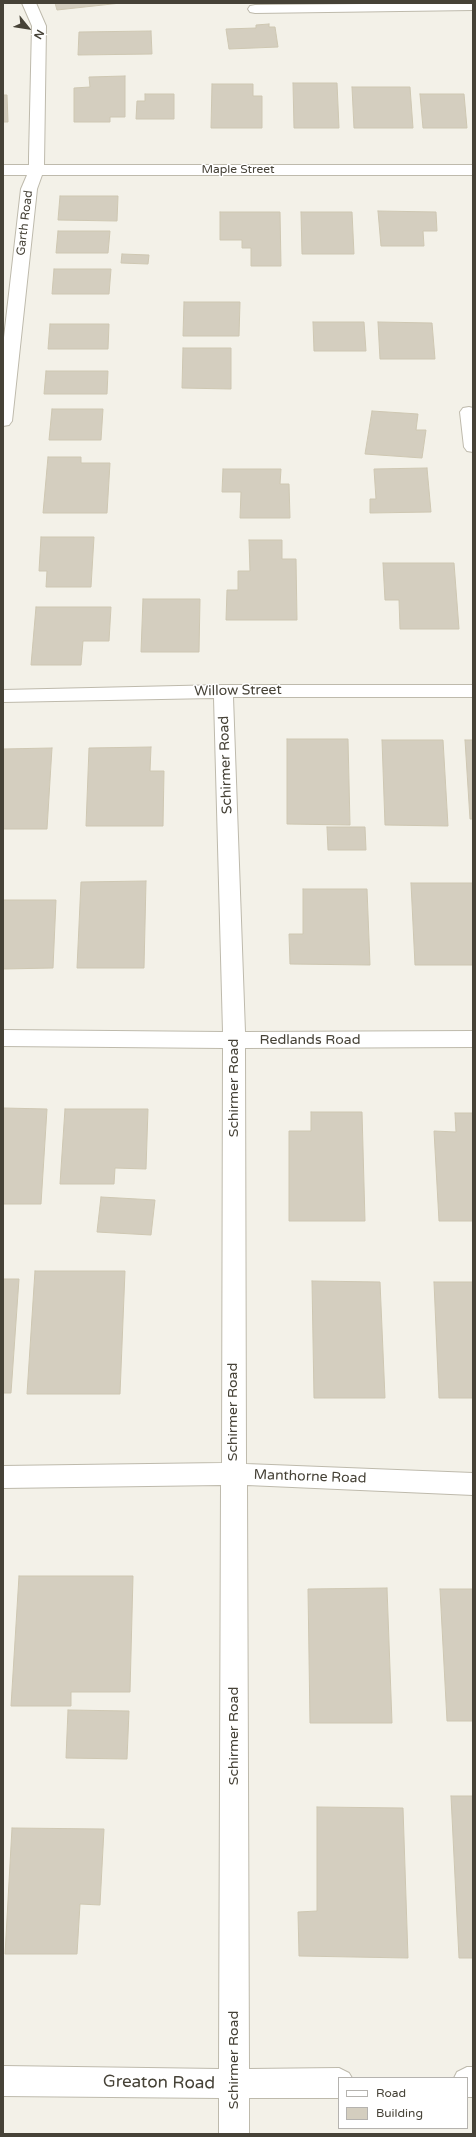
<!DOCTYPE html>
<style>
body{margin:0}
#map{position:relative;width:476px;height:2137px;overflow:hidden;background:#f3f1e8;font-family:"Varela Round",sans-serif}
canvas{display:block}
.frame{position:absolute;inset:0;border:4px solid #464237;pointer-events:none}
.legend{position:absolute;left:338px;top:2077px;width:130px;height:52px;box-sizing:border-box;background:#fff;border:1px solid #b5b3af;margin:0;padding:5px 7px;list-style:none;font-size:12px;color:#464237}
.legend li{display:flex;align-items:center;gap:8px;height:20px}
.legend b{width:20px;border:1px solid #b5b3af}
.north{position:absolute;left:8px;top:8px;width:40px;height:40px;-webkit-text-stroke:3px #fff;paint-order:stroke;rotate:120deg;font-size:11px;font-weight:700;line-height:16px;text-align:center;color:#464237}
.north::after{content:'';display:block;margin:auto;width:14px;height:18px;background:#464237;clip-path:polygon(50% 0,100% 100%,50% 72%,0 100%)}
</style>
<div id="map">
<canvas width="476" height="2137"></canvas>
<div class="frame"></div>
<ul class="legend">
<li><b style="height:5px;background:#fff"></b>Road</li>
<li><b style="height:11px;background:#d4cebf"></b>Building</li>
</ul>
<div class="north">N</div>
</div>
<script>
const g = document.querySelector('canvas').getContext('2d');
g.lineJoin = 'round';
function paint(path, color) {
  g.fillStyle = color;
  g.fill(path, 'evenodd');
}
function poly(rows) {
  const path = new Path2D();
  for (const r of rows) {
    path.moveTo(r[0], r[1]);
    for (let i = 2; i < r.length; i += 2) path.lineTo(r[i], r[i + 1]);
  }
  return path;
}
function stroke(path, color, width, dash) {
  g.strokeStyle = color;
  g.lineWidth = width;
  g.lineCap = dash ? 'butt' : 'round';
  g.setLineDash(dash || []);
  g.stroke(path);
}
function label(font, color, halo, rows, align = 'center') {
  g.font = font + ' "Varela Round",sans-serif';
  g.lineWidth = 3;
  g.setLineDash([]);
  g.textBaseline = 'middle';
  g.strokeStyle = halo;
  g.fillStyle = color;
  for (const [text, x, y, turn = 0] of rows) {
    g.save();
    g.translate(x, y);
    g.rotate((+turn || 0) * Math.PI / 180);
    g.textAlign = isNaN(turn) ? turn : align;
    if (halo) g.strokeText(text, 0, 0);
    g.fillText(text, 0, 0);
    g.restore();
  }
}
const building = poly([
 [55,3,121,3,57,10,55,3],
 [269,24,269,27,275,27,278,47,229,49,226,29,256,28,256,25,269,24],
 [151,31,152,54,78,55,79,32,151,31],
 [125,76,125,117,110,117,110,122,74,122,74,88,90,87,89,77,125,76],
 [293,83,337,83,339,128,294,128,293,83],
 [212,84,253,84,253,96,262,96,262,128,211,128,212,84],
 [352,87,410,87,413,128,354,128,352,87],
 [145,94,174,94,174,119,136,119,137,101,145,101,145,94],
 [420,94,464,94,467,128,423,128,420,94],
 [3,95,7,95,8,122,3,122,3,95],
 [60,196,118,196,117,221,58,220,60,196],
 [378,211,436,212,437,231,423,231,424,246,381,246,378,211],
 [220,212,280,212,281,266,251,266,251,248,242,248,242,240,220,240,220,212],
 [301,212,352,212,354,254,302,254,301,212],
 [58,231,110,231,108,253,56,253,58,231],
 [122,254,149,255,148,264,121,263,122,254],
 [54,269,111,269,109,294,52,294,54,269],
 [184,302,240,302,239,336,183,336,184,302],
 [313,322,364,322,366,351,314,351,313,322],
 [378,322,432,323,435,359,380,359,378,322],
 [50,324,109,324,108,349,48,349,50,324],
 [183,348,231,348,231,389,182,388,183,348],
 [46,371,108,371,107,394,44,394,46,371],
 [52,409,103,409,101,440,49,440,52,409],
 [372,411,418,414,416,430,426,430,422,458,365,454,372,411],
 [48,457,81,457,81,463,110,463,107,513,43,513,48,457],
 [427,468,431,512,370,513,370,499,376,499,374,469,427,468],
 [223,469,281,469,280,484,289,484,290,518,240,518,241,492,222,492,223,469],
 [41,537,94,537,91,587,46,587,47,571,39,571,41,537],
 [249,540,282,540,282,559,296,559,297,620,226,620,227,590,238,590,238,571,250,571,249,540],
 [383,563,454,563,459,629,400,629,399,600,385,600,383,563],
 [143,599,200,599,199,652,141,652,143,599],
 [36,607,111,607,109,641,83,641,81,665,31,665,36,607],
 [287,739,348,739,350,825,287,824,287,739],
 [382,740,443,740,448,826,385,825,382,740],
 [465,740,473,740,473,819,470,819,465,740],
 [151,747,150,771,164,771,163,826,86,826,89,748,151,747],
 [52,748,47,829,3,829,3,749,52,748],
 [327,827,365,827,366,850,328,850,327,827],
 [146,881,144,968,77,968,81,882,146,881],
 [411,883,473,883,473,965,415,965,411,883],
 [303,889,367,889,370,965,290,964,289,934,303,934,303,889],
 [3,900,56,900,53,968,3,969,3,900],
 [3,1108,47,1109,41,1204,3,1204,3,1108],
 [65,1109,148,1109,146,1169,115,1168,114,1184,60,1184,65,1109],
 [311,1112,362,1112,365,1221,289,1221,289,1131,311,1131,311,1112],
 [455,1113,473,1113,473,1221,439,1221,434,1131,456,1132,455,1113],
 [101,1197,155,1200,151,1235,97,1232,101,1197],
 [35,1271,125,1271,120,1394,27,1394,35,1271],
 [3,1279,19,1279,11,1393,3,1393,3,1279],
 [312,1281,380,1282,385,1398,314,1398,312,1281],
 [434,1282,473,1282,473,1398,439,1398,434,1282],
 [19,1576,133,1576,130,1692,71,1692,71,1706,11,1706,19,1576],
 [387,1588,392,1723,310,1723,308,1589,387,1588],
 [440,1589,473,1589,473,1721,447,1721,440,1589],
 [68,1710,129,1711,127,1759,66,1758,68,1710],
 [451,1796,473,1796,473,1958,459,1958,451,1796],
 [317,1807,403,1808,408,1958,299,1956,298,1912,317,1911,317,1807],
 [12,1828,104,1829,100,1905,80,1904,77,1954,5,1954,12,1828]
]);
paint(building, '#d4cebf');
stroke(building, '#cec7b2', 1);
const street = poly([
 [22,3,36,3,46,26,44,165,473,165,473,175,42,175,37,189,12,421,9,425,3,426,3,346,21,189,27,175,3,175,3,165,29,165,29,157,32,26,22,3],
 [473,3,473,10,255,13,250,12,248,9,250,6,255,5,473,3],
 [469,407,473,408,473,452,467,451,464,447,460,412,463,408,469,407],
 [223,685,473,685,473,697,233,697,245,1032,473,1031,473,1047,245,1048,246,1464,473,1473,473,1495,247,1485,249,2069,339,2068,349,2073,352,2078,339,2078,339,2098,249,2098,249,2134,219,2134,219,2098,3,2096,3,2066,219,2069,221,1485,3,1488,3,1466,222,1463,223,1048,3,1046,3,1030,223,1032,214,698,3,702,3,690,223,685],
 [467,2067,473,2067,473,2097,467,2097,467,2078,454,2078,457,2072,467,2067]
]);
stroke(street, '#bebaac', 2);
paint(street, '#fff');
label('12px', '#464237', '#fff', [
 ["Maple Street",238,170],
 ["Garth Road",25,223,-83]
]);
label('14px', '#464237', '#fff', [
 ["Willow Street",238,691,-1],
 ["Schirmer Road",226,765,-92],
 ["Redlands Road",310,1040],
 ["Schirmer Road",234,1088,-90],
 ["Schirmer Road",233,1412,-90],
 ["Manthorne Road",310,1477,2],
 ["Schirmer Road",234,1736,-90],
 ["Schirmer Road",234,2060,-90]
]);
label('17px', '#464237', '#fff', [
 ["Greaton Road",159,2083,1]
]);
</script>
